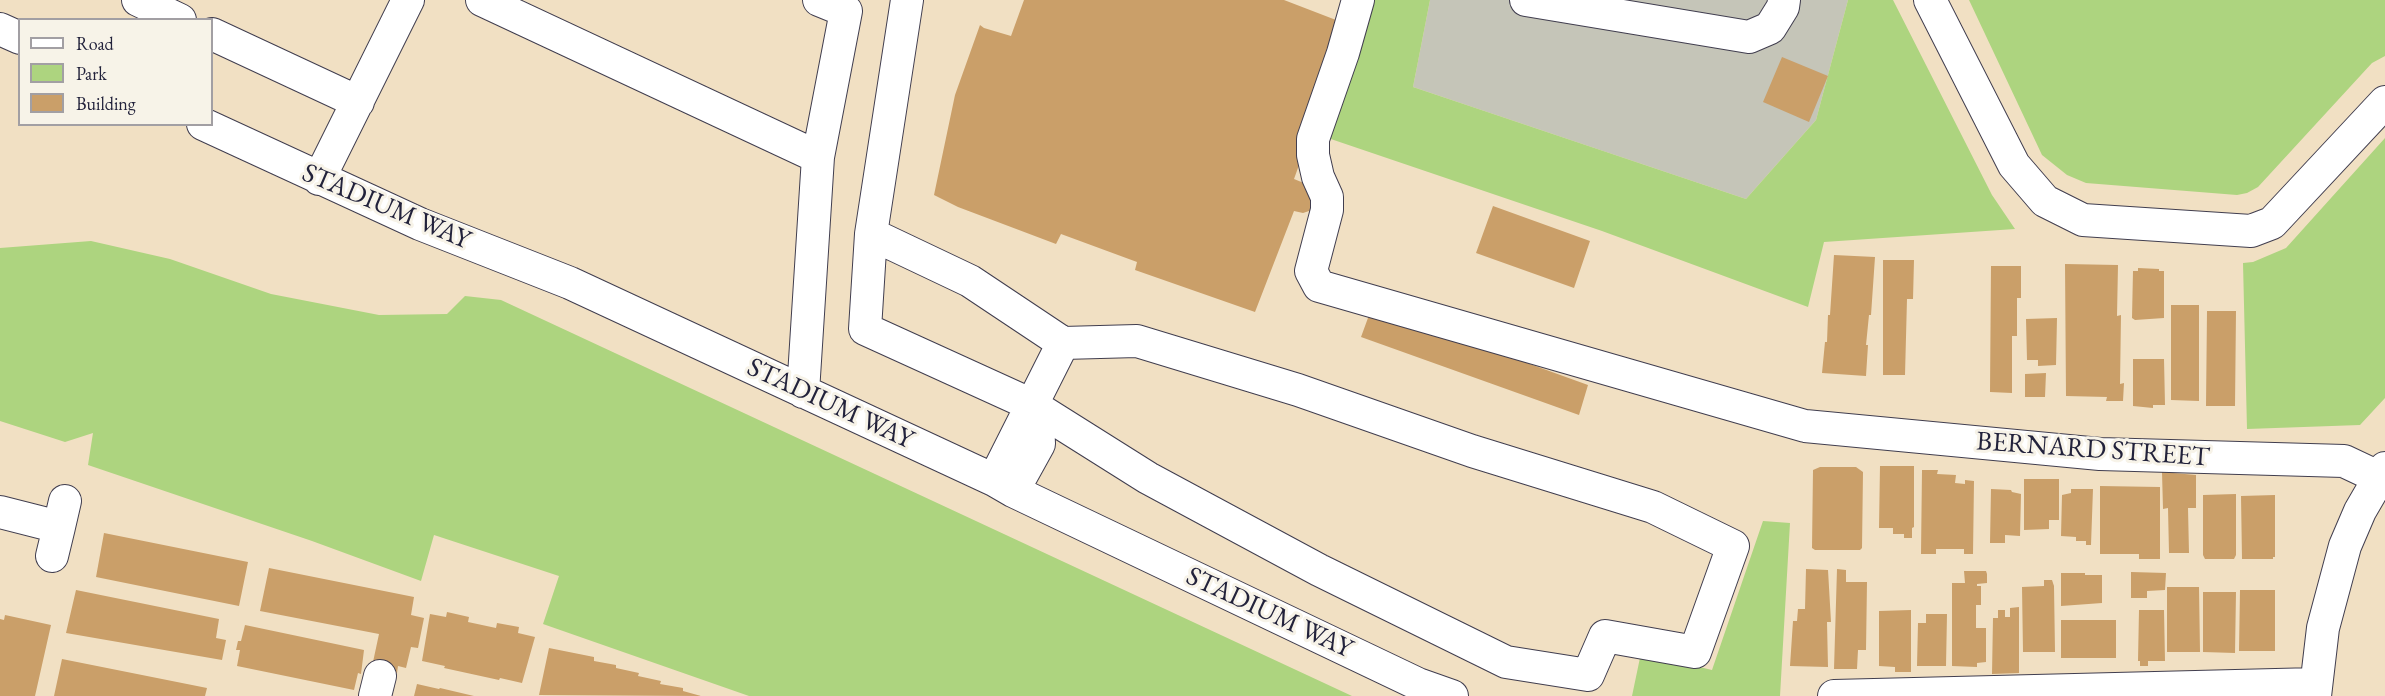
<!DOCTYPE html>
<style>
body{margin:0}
#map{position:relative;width:2385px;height:696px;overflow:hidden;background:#f1e0c3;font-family:"EB Garamond",serif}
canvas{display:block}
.legend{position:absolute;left:18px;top:18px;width:195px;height:108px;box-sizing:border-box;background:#f7f3e8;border:2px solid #a29fa3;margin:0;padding:8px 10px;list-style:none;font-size:18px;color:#22223b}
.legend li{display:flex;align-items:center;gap:12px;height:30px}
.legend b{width:30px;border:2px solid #a29fa3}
</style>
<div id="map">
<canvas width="2385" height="696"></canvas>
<ul class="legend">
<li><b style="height:8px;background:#fff"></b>Road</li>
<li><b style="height:16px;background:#add47f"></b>Park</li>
<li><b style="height:16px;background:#ca9f69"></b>Building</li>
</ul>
</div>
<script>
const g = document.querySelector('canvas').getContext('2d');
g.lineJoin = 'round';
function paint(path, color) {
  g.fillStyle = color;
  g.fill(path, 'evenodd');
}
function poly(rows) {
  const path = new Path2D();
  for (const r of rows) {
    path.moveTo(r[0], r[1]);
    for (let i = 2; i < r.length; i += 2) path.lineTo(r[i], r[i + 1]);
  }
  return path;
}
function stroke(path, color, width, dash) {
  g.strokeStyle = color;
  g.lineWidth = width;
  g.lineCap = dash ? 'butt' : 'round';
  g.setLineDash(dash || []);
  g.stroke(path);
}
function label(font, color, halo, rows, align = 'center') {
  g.font = font + ' "EB Garamond",serif';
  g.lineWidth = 6;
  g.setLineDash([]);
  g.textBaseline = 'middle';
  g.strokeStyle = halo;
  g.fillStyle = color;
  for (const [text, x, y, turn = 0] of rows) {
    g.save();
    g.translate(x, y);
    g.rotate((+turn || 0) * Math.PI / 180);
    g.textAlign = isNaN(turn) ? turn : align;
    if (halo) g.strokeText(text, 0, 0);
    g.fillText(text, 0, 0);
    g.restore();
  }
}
paint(poly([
 [1430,0,1848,0,1816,120,1746,199,1413,87]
]), '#c5c5b8');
paint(poly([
 [1370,0,1430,0,1413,87,1746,199,1816,120,1848,0,1893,0,1992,195,2015,229,1824,242,1808,307,1602,231,1322,136],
 [1969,0,2385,0,2385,56,2372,63,2258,187,2247,193,2237,195,2086,183,2067,175,2042,155],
 [2385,138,2385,398,2360,425,2247,429,2243,263,2253,262,2286,248],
 [91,241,170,259,271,294,379,315,447,314,465,296,501,300,1352,696,749,696,543,624,559,576,434,535,421,581,312,541,88,465,93,433,65,442,0,421,0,248],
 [1763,521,1790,523,1780,696,1632,696,1641,653,1712,670]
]), '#add47f');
paint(poly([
 [1024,0,1284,0,1349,25,1294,179,1316,188,1315,209,1303,213,1294,211,1255,312,1135,270,1137,262,1061,234,1056,244,958,207,934,195,955,95,980,25,984,28,1011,36],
 [1782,57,1828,76,1809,122,1763,102],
 [1493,206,1590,241,1574,288,1476,253],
 [1834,255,1875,257,1871,315,1869,315,1866,345,1868,345,1866,376,1822,373,1825,342,1827,342,1828,315,1830,315],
 [1883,260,1914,260,1913,299,1907,299,1905,375,1883,375],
 [2065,264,2118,265,2117,316,2121,315,2120,384,2124,383,2123,401,2106,401,2107,397,2066,396],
 [1991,266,2021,266,2021,298,2017,298,2017,336,2012,336,2012,393,1990,392],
 [2138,268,2159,269,2159,271,2164,271,2164,318,2135,320,2132,318,2133,271,2138,271],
 [2171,305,2199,305,2199,401,2171,400],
 [1372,307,1588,385,1579,415,1361,337],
 [2207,311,2236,311,2235,406,2206,406],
 [2057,318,2056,365,2038,366,2038,360,2027,360,2026,319],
 [2133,359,2164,359,2165,405,2153,405,2153,408,2133,406],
 [2046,373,2045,397,2025,397,2025,374],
 [1880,466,1914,466,1914,527,1912,528,1912,538,1904,538,1904,534,1893,534,1893,528,1879,528],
 [1820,467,1856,467,1863,472,1862,548,1860,550,1815,550,1812,548,1813,470],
 [1922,470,1938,470,1937,474,1956,475,1955,483,1965,484,1965,480,1974,481,1973,554,1964,554,1964,549,1936,549,1936,554,1921,554],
 [2162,472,2196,475,2196,508,2188,508,2189,553,2169,553,2168,508,2163,509],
 [2024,479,2059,479,2059,520,2049,520,2049,529,2024,530],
 [2100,486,2160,487,2160,559,2139,559,2139,554,2100,554],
 [1991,489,2011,490,2012,492,2021,494,2020,536,2005,535,2005,543,1990,543],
 [2071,489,2093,489,2091,545,2086,545,2086,541,2076,541,2076,537,2061,536,2062,495,2071,493],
 [2236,494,2236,555,2234,559,2205,559,2203,555,2203,495],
 [2275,495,2275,557,2273,557,2273,559,2242,559,2241,496],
 [104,533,248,562,239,606,96,577],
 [269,568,414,597,411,615,424,618,418,648,411,647,406,668,398,666,397,673,378,670,373,662,379,634,260,611],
 [1806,569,1828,570,1831,622,1827,622,1828,667,1790,666,1793,621,1797,621,1798,609,1805,609],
 [1837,569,1846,570,1846,582,1867,582,1866,650,1858,650,1857,669,1834,669],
 [1964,571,1986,571,1987,574,1987,583,1977,584,1977,586,1981,586,1981,605,1976,605,1976,628,1986,628,1986,662,1977,663,1977,667,1952,666,1952,583,1965,583],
 [2131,572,2166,573,2165,590,2147,591,2147,598,2131,598],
 [2061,573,2085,573,2085,575,2102,575,2102,603,2061,606],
 [2044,580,2052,580,2054,586,2055,652,2023,652,2022,587,2044,586],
 [2167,587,2199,587,2200,652,2167,652],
 [76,590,219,619,216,638,226,640,222,660,66,633],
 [2240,590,2275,590,2275,651,2239,651],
 [2203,592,2236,592,2235,653,2203,652],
 [2019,607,2019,673,1992,674,1993,618,1998,618,1998,610,2005,610,2005,617,2010,617,2010,608],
 [1911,610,1911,672,1895,672,1895,667,1879,666,1879,611],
 [2139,610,2164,610,2165,661,2148,661,2148,666,2140,666,2140,661,2138,661],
 [447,612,469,617,468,622,496,628,497,623,519,627,518,633,535,637,522,683,500,678,499,680,444,668,445,666,422,661,430,614,446,617],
 [1926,614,1947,614,1946,666,1917,666,1918,623,1926,623],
 [5,615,51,625,35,696,0,696,0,619,4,620],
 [2061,620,2116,620,2116,658,2061,658],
 [245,625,364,650,361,674,358,673,354,690,237,666,240,650,236,650,238,641,241,641],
 [549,648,594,657,594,661,616,665,616,668,639,673,638,676,661,681,660,684,683,688,683,691,701,696,539,695],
 [62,659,207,688,205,696,54,696],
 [417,684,439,689,440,688,474,696,414,696]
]), '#ca9f69');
const minor = poly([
 [138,0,180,20],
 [482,0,818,157,803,392],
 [1358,0,1343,53,1313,139,1313,155,1318,177,1327,197,1327,210,1311,271,1319,286,1805,426,2100,454,2344,461,2378,477],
 [1526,0,1749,37,1770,28,1783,7,1784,0],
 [1930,0,2014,165,2045,201,2083,220,2251,231,2272,223,2385,102],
 [0,29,20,38],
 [212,34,358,102],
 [203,124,420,224,570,283,994,480,1013,491,1418,684,1452,696],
 [818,157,846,11,819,0],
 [319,179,408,0],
 [871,234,970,281,1063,343,1137,341,1298,390,1472,451,1653,507,1733,546,1695,652,1605,636,1588,675,1506,662,1319,570,1148,478,1032,405,865,329,871,234,907,0],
 [994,480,1063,343],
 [1013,491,1039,444,1038,420,1032,405],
 [0,512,59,527,52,556],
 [59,527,65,501],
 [375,696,380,676],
 [1834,696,2316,684],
 [2315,696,2323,628,2345,546,2360,511,2385,468]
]);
stroke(minor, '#413e4f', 34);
stroke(minor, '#fff', 32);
label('27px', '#22223b', '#f7f3e8', [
 ["STADIUM WAY",386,207,23],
 ["STADIUM WAY",830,404,25],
 ["BERNARD STREET",2093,450,4],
 ["STADIUM WAY",1269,613,25]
]);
</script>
